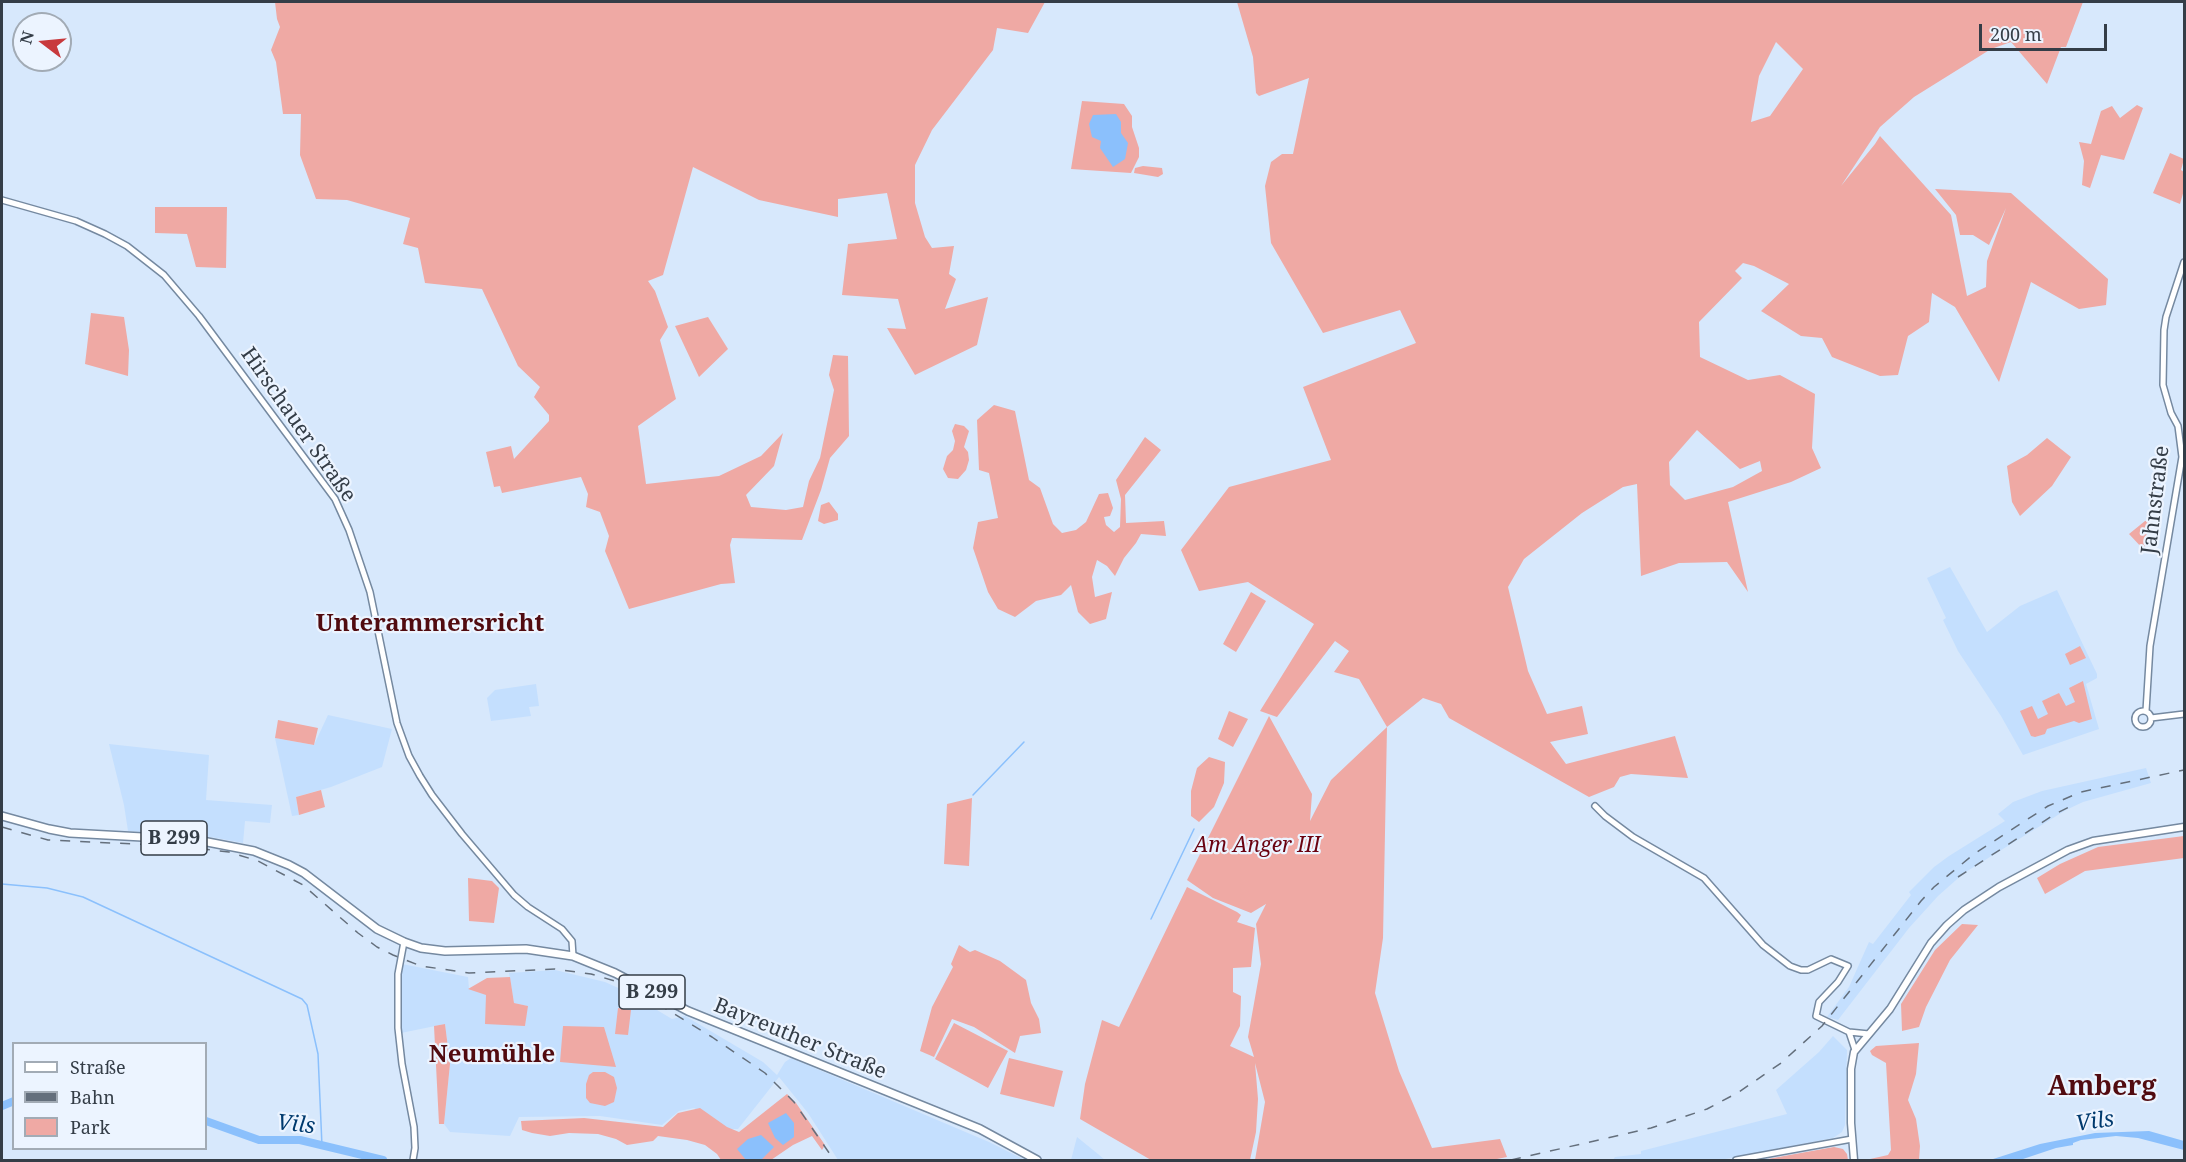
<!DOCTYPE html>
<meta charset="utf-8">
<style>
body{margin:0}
#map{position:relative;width:2186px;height:1162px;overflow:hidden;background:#d7e8fc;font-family:"Noto Serif",serif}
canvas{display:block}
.frame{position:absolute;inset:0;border:3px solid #343d47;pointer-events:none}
.legend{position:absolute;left:12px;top:1042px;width:195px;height:108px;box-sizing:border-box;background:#ecf4ff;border:2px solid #a2abb5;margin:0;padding:8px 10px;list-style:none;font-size:18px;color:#343d47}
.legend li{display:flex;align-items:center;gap:12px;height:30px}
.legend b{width:30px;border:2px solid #a2abb5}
.north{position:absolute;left:12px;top:12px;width:60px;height:60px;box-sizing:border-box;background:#ecf4ff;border:2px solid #a2abb5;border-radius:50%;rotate:286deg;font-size:16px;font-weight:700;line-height:24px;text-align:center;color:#343d47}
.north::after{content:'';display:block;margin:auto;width:21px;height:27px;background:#c8393d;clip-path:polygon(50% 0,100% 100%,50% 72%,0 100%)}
.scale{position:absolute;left:1979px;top:24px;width:128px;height:27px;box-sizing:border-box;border:3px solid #343d47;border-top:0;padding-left:8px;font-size:18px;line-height:21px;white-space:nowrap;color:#343d47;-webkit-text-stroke:4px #ecf4ff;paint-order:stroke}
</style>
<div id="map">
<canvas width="2186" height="1162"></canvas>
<div class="frame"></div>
<ul class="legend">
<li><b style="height:8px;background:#fff"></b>Straße</li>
<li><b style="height:8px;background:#646f7c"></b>Bahn</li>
<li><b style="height:16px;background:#efa9a4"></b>Park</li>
</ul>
<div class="north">N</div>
<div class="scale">200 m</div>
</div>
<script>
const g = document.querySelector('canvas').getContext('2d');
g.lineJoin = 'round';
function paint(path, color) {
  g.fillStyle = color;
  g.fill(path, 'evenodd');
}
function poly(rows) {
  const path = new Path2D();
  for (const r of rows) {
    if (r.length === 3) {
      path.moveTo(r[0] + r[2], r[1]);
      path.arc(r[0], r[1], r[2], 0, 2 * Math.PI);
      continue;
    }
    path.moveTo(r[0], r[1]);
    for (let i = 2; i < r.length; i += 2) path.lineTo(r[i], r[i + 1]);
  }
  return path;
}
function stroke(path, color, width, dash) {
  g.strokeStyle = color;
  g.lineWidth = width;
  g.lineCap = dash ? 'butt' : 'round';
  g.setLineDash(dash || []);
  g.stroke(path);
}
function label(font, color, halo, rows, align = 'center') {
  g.font = font + ' "Noto Serif",serif';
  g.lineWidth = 4.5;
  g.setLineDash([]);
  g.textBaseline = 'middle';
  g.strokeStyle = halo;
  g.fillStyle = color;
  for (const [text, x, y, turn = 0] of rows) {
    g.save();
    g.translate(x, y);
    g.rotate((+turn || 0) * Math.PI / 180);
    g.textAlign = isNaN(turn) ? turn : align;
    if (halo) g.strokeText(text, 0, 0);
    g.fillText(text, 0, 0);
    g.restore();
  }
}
paint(poly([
 [1950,567,1987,632,2020,606,2057,590,2097,674,2097,678,2086,684,2099,729,2023,755,2001,716,1958,651,1943,620,1946,618,1927,578],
 [536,684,539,706,529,707,531,716,491,721,487,698,495,690],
 [328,715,392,729,382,767,331,787,296,797,299,815,292,816,275,738,314,745],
 [109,744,209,755,206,800,272,805,270,823,245,821,243,843,211,837,128,831,124,805],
 [2146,768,2151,783,2083,802,2066,810,1964,873,1938,896,1909,928,1838,1020,1827,1017,1849,987,1869,942,1873,944,1911,895,1909,892,1934,867,1949,856,2005,821,1998,814,2013,802,2042,791],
 [402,964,468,977,469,989,486,994,525,1026,527,1006,514,1003,509,973,555,970,605,982,627,992,672,1019,685,1016,763,1062,777,1075,785,1062,791,1058,989,1142,1025,1160,838,1160,808,1113,779,1077,738,1129,729,1129,694,1108,679,1111,662,1125,600,1116,519,1117,510,1136,450,1132,444,1124,450,1064,445,1024,401,1033,400,988],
 [1833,1036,1847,1050,1845,1125,1842,1132,1833,1138,1720,1160,1613,1160,1615,1157,1641,1154,1641,1151,1787,1114,1776,1090,1819,1052],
 [1077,1137,1098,1154,1105,1160,1071,1160]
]), '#c4dffe');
paint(poly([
 [275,2,1045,2,1028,33,997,28,993,50,932,130,915,165,915,203,925,237,932,248,954,246,949,274,956,279,945,309,988,297,977,345,915,375,887,328,906,329,898,299,842,295,848,244,897,239,887,193,838,199,838,217,759,200,693,167,663,275,648,281,655,291,668,327,660,340,676,399,638,426,646,484,719,476,761,456,783,433,774,466,746,495,751,507,786,510,803,507,809,481,820,458,834,390,829,375,833,355,848,356,849,436,830,458,821,490,802,540,732,538,730,545,735,583,721,584,629,609,605,551,609,536,600,512,586,507,588,494,581,477,502,493,500,486,494,487,486,452,511,446,514,459,549,421,549,415,534,397,540,387,518,366,482,289,425,283,418,248,403,244,410,218,347,200,316,199,300,155,301,114,283,114,276,62,271,50,280,27,277,19],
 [1237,2,2083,2,2066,47,2061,47,2047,84,2011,42,1991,49,1914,97,1880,127,1841,186,1875,144,1880,136,1951,215,1967,296,1986,287,1987,261,2006,208,1989,245,1973,235,1960,235,1956,215,1935,189,2011,193,2108,279,2106,305,2079,309,2031,282,1999,382,1955,307,1932,293,1929,322,1908,336,1898,375,1880,376,1832,357,1822,338,1801,336,1761,311,1789,284,1754,266,1743,263,1735,271,1742,278,1699,322,1700,357,1748,380,1780,375,1815,394,1812,448,1821,468,1791,482,1728,502,1748,592,1727,562,1679,563,1641,576,1637,484,1623,487,1582,513,1524,559,1508,587,1528,671,1547,714,1582,706,1588,734,1550,742,1566,764,1675,736,1688,778,1631,774,1620,777,1614,787,1589,797,1449,718,1441,704,1423,698,1387,727,1383,938,1375,993,1399,1071,1432,1148,1500,1139,1507,1157,1492,1160,1255,1160,1265,1102,1255,1063,1258,1099,1256,1132,1250,1160,1151,1160,1080,1119,1085,1084,1102,1020,1119,1027,1187,887,1237,912,1241,915,1237,922,1255,928,1251,967,1233,968,1233,992,1241,996,1240,1026,1230,1046,1254,1057,1248,1037,1261,964,1256,924,1266,904,1251,913,1213,898,1187,880,1269,716,1312,794,1310,821,1331,780,1387,727,1359,679,1334,672,1349,651,1335,641,1277,717,1260,711,1314,624,1248,582,1199,591,1181,550,1229,487,1331,460,1303,387,1416,343,1400,310,1323,333,1271,243,1265,186,1271,162,1282,154,1293,154,1309,78,1259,96,1256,93,1253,57],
 [1776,42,1803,69,1770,116,1751,122,1759,76],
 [1697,430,1740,469,1760,461,1762,471,1733,487,1685,500,1670,485,1669,462],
 [1082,101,1124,104,1132,116,1132,127,1139,148,1139,157,1131,173,1071,169],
 [2137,105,2143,108,2124,160,2101,155,2090,188,2082,185,2084,161,2079,142,2091,144,2101,111,2112,106,2120,118],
 [2170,153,2184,159,2181,170,2184,172,2184,190,2180,204,2153,193],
 [1143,166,1162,168,1163,174,1158,177,1134,173,1135,168],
 [155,207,227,207,226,268,196,267,187,234,155,233],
 [91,313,124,317,129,350,128,376,85,364],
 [708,317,728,349,699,377,675,326],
 [994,405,1015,411,1029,480,1040,488,1053,524,1062,533,1076,530,1086,522,1099,494,1108,493,1113,508,1110,516,1104,517,1106,525,1114,532,1120,527,1121,499,1116,480,1145,437,1161,450,1125,495,1126,523,1164,521,1166,536,1141,534,1136,543,1124,558,1115,576,1107,566,1097,560,1092,577,1095,597,1112,592,1106,619,1090,624,1078,612,1071,585,1061,595,1036,601,1015,617,998,609,988,592,973,548,978,522,998,518,989,473,979,470,977,420],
 [955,424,964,426,969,431,964,447,968,452,969,460,966,470,958,479,948,478,943,469,947,456,953,450,955,441,952,431],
 [2047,438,2071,457,2052,486,2020,516,2012,502,2007,466,2027,455],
 [829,502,838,514,838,520,824,524,818,521,821,505],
 [2145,521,2149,521,2144,550,2129,534],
 [1251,592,1266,601,1236,652,1223,644],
 [2080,646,2086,658,2070,665,2065,654],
 [2083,681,2092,719,2079,723,2074,721,2047,729,2045,734,2035,737,2031,736,2020,711,2032,706,2038,719,2048,714,2042,701,2059,693,2066,706,2075,702,2069,688],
 [1229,711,1248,719,1233,747,1218,739],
 [278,720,318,728,314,745,275,738],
 [1209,757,1225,762,1224,783,1214,807,1199,822,1191,816,1191,791,1197,768],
 [321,790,325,807,299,815,296,797],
 [972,798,969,866,944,864,947,804],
 [2184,836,2184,858,2085,871,2045,894,2037,878,2060,864,2098,847],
 [468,878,492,881,499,888,494,923,469,921],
 [1962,924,1978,925,1950,960,1926,1007,1919,1027,1902,1031,1901,1004,1935,950],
 [959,945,970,952,975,950,1000,961,1026,980,1031,1003,1039,1019,1041,1033,1020,1036,1015,1053,974,1027,952,1019,934,1057,920,1051,932,1007,953,967,951,964],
 [510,977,514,1003,528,1006,525,1026,485,1024,486,995,468,989,487,978],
 [618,1008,631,1010,628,1035,615,1034],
 [954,1023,1008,1051,988,1088,935,1059],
 [445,1024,450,1064,444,1124,439,1124,434,1026],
 [563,1026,604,1027,616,1067,560,1062],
 [1919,1043,1916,1074,1908,1100,1916,1119,1920,1146,1919,1160,1870,1160,1870,1159,1888,1155,1891,1150,1886,1063,1872,1055,1870,1051,1876,1046],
 [1009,1058,1063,1071,1054,1107,1000,1094],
 [593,1072,605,1072,614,1077,617,1088,614,1102,605,1106,590,1103,586,1098,586,1084,589,1075],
 [787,1094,796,1103,825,1145,822,1150,812,1136,793,1145,771,1160,721,1160,717,1154,705,1145,687,1140,658,1136,653,1141,627,1145,616,1139,598,1134,569,1133,550,1136,532,1133,522,1130,521,1121,584,1118,663,1127,678,1113,700,1108,727,1127,739,1132],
 [1834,1147,1843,1149,1847,1154,1848,1160,1762,1160]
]), '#efa9a4');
paint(poly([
 [1116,114,1121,122,1121,133,1128,143,1125,159,1113,167,1100,148,1101,141,1092,137,1089,124,1093,115],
 [786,1113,794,1123,794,1137,783,1145,775,1138,768,1123],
 [2149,1131,2184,1141,2184,1150,2138,1138,2116,1136,2081,1140,2073,1143,2073,1145,2056,1148,2020,1160,1990,1160,2040,1144,2095,1133],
 [761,1135,774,1147,761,1160,746,1160,737,1149,748,1139]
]), '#8bc0fc');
stroke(poly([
 [973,795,1024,742],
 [2,884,47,888,83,897,302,999,307,1005,318,1054,322,1146],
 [1151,919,1194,829]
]), '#8bc0fc', 1.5);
stroke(poly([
 [2,1106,14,1101],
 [206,1121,259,1140,300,1140,383,1160]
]), '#8bc0fc', 8);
const tertiary = poly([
 [2,200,76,221,105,234,127,246,164,275,199,316,335,499,349,530,370,592,397,723,409,756,420,776,432,795,462,834,514,895,528,907,562,929,572,941,573,956],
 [2146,711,2150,646,2182,457,2178,426,2171,413,2163,385,2164,330,2166,317,2184,262],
 [2143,719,8],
 [2151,718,2184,714],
 [1595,806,1605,816,1633,837,1704,878,1763,945,1790,966,1801,970,1808,970,1831,959,1848,966,1838,982,1819,1002,1816,1016,1849,1032,1869,1034],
 [404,942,398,974,398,1028,402,1064,414,1127,415,1148,413,1160],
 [1849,1032,1855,1050],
 [1736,1160,1852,1139]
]);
const secondary = poly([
 [1854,1160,1851,1123,1851,1069,1854,1052,1890,1009,1931,943,1947,925,1964,910,1999,887,2068,850,2093,841,2184,827]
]);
const primary = poly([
 [2,816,49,829,70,833,197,840,254,851,289,865,304,873,377,929,404,942,421,948,445,951,526,949,573,956,615,973,688,1011,980,1129,1037,1160]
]);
stroke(tertiary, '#7589a0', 8);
stroke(secondary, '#7589a0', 9);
stroke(primary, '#7589a0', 10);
stroke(tertiary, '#fff', 5);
stroke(secondary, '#fff', 6);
stroke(primary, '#fff', 7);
stroke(poly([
 [2,827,48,840,177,846,229,852,258,861,303,885,358,933,377,947,393,955,421,966,469,973,555,969,591,974,615,981,640,993,712,1037,765,1073,794,1102,834,1160],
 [1958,877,2055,814,2075,804],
 [1511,1160,1651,1128,1707,1109,1739,1092,1781,1063,1822,1026,1921,901,1934,887,1974,854,2048,806,2081,792,2184,770]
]), '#646f7c', 1.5, [10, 10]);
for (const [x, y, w] of [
 [174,838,66],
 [652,992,66]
]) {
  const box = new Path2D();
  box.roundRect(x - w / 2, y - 17, w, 34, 4.5);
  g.fillStyle = '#ecf4ff';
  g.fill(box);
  stroke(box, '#343d47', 1.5);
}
label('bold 20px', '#343d47', null, [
 ["B 299",174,838],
 ["B 299",652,992]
]);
label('21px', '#343d47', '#ecf4ff', [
 ["Hirschauer Straße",298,425,55],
 ["Jahnstraße",2156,500,-83],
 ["Bayreuther Straße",800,1039,22]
]);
label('italic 21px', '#6a0210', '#ecf4ff', [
 ["Am Anger III",1257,846]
]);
label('italic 22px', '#003a6e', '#ecf4ff', [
 ["Vils",2095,1122,-8],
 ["Vils",296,1125,6]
]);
label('bold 24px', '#510b10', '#ecf4ff', [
 ["Unterammersricht",430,624],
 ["Neumühle",492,1055]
]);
label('bold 27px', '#510b10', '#ecf4ff', [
 ["Amberg",2102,1087]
]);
</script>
